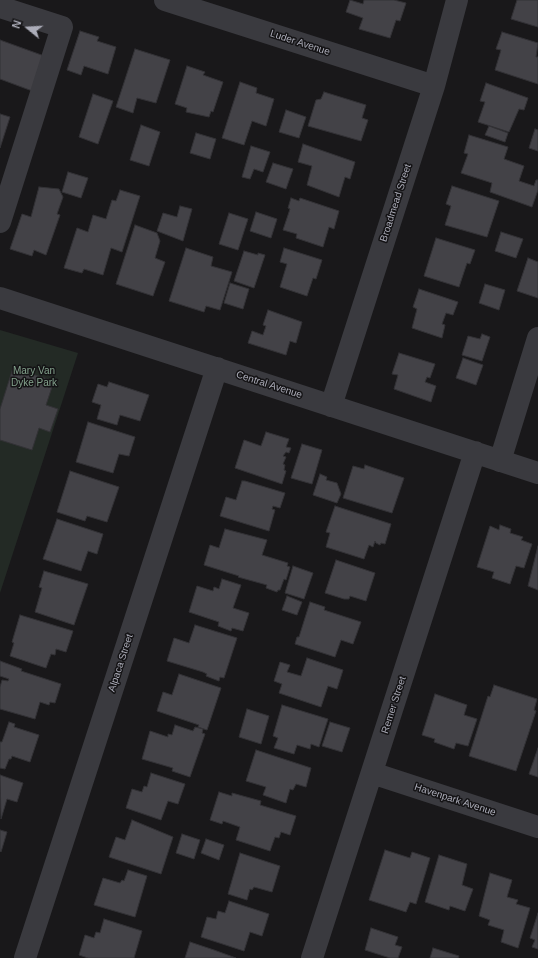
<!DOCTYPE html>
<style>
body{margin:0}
#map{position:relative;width:538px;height:958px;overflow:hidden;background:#19181a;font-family:Arial,sans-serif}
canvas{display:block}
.north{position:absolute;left:8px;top:8px;width:40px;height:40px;-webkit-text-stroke:3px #141315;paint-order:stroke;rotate:288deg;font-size:11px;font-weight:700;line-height:16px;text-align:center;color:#acadb9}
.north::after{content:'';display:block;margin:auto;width:14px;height:18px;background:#acadb9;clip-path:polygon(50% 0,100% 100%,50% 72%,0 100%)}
</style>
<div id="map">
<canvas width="538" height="958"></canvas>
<div class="north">N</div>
</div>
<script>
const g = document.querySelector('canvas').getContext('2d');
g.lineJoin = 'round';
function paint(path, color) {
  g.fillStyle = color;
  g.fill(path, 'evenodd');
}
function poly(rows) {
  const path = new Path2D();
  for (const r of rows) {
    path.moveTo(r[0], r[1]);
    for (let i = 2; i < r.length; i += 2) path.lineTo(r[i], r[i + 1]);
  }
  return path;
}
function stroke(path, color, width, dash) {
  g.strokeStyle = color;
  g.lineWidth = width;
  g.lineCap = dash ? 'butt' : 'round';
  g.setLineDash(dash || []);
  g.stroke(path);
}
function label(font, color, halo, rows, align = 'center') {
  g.font = font + ' Arial,sans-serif';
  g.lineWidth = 3;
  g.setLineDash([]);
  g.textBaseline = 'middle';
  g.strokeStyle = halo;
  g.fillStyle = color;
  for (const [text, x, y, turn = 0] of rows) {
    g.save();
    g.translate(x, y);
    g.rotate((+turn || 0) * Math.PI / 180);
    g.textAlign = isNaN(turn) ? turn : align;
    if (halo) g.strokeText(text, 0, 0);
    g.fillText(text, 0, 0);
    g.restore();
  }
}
paint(poly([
 [0,330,78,353,0,593]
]), '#232a25');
const building = poly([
 [350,0,363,4,364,0,394,0,406,3,400,21,396,20,390,38,359,29,363,18,346,12,350,0],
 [517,0,538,0,538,27,511,19,517,0],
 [80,31,99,37,97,41,116,47,108,74,84,66,81,75,67,70,80,31],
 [502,32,538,43,536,57,538,57,538,84,495,70,501,50,496,49,502,32],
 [0,40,47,57,35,92,0,79,0,40],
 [135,49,170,60,156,103,137,98,133,113,116,107,135,49],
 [187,66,205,72,203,75,223,82,213,112,211,111,209,117,186,112,187,108,175,104,187,66],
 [240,82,257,88,256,93,274,99,266,126,252,121,244,145,222,138,240,82],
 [486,83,528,98,524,110,519,109,509,132,478,122,485,102,480,101,486,83],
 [324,92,366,105,362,118,368,120,361,141,308,126,316,100,321,99,324,92],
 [93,94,113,101,98,144,79,137,93,94],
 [286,110,306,117,299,138,279,132,286,110],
 [0,114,10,117,0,148,0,114],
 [141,125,160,132,149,166,130,160,141,125],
 [489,126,508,133,505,142,485,135,489,126],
 [535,129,538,130,538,151,529,148,535,129],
 [196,133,216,139,210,159,190,153,196,133],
 [469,135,508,147,504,159,524,166,519,181,534,186,536,180,538,180,538,190,532,207,490,192,492,183,461,173,468,154,464,153,469,135],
 [303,144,355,162,350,179,345,177,339,197,307,185,312,166,298,162,303,144],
 [251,146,270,152,263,172,254,169,250,179,242,177,251,146],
 [273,163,293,169,286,189,266,182,273,163],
 [68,172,88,178,81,198,62,192,68,172],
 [452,186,499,201,487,237,445,225,451,206,446,204,452,186],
 [39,187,59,189,63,197,57,214,60,215,46,255,34,250,32,256,10,249,22,214,31,217,39,187],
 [120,190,140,196,122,252,111,248,103,275,84,269,82,273,64,268,77,228,88,232,93,215,106,219,112,200,116,201,120,190],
 [291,198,299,201,300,198,339,211,334,229,329,227,323,247,296,238,297,234,283,230,290,209,288,208,291,198],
 [180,206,192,209,183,241,157,231,163,213,177,217,180,206],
 [256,212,277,219,271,238,250,231,256,212],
 [229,213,248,219,238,250,219,244,229,213],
 [135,225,157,233,160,241,155,258,165,262,153,296,116,284,135,225],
 [501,232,523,239,516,258,495,251,501,232],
 [436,238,475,250,470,264,467,263,459,287,424,276,436,238],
 [186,248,213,257,211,266,232,272,220,310,206,306,204,312,169,301,186,248],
 [284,248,322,260,316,279,313,278,307,296,280,287,287,264,280,262,284,248],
 [244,251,258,255,258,253,265,255,254,288,234,281,244,251],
 [528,258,538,262,538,298,517,291,528,258],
 [230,283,249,289,243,309,224,303,230,283],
 [485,284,505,290,499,310,479,303,485,284],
 [419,289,458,302,453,315,446,313,442,324,445,325,442,338,412,328,417,309,413,307,419,289],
 [268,310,302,322,296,343,290,341,286,355,248,343,252,331,263,335,266,326,263,325,268,310],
 [482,334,490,337,482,361,462,355,468,336,480,339,482,334],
 [399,353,435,364,430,378,427,377,425,382,436,386,431,402,394,389,398,375,392,374,399,353],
 [463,358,483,365,476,385,456,378,463,358],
 [13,368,54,381,46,405,58,409,50,432,39,428,32,450,0,440,0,409,13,368],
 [109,382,149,395,140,421,120,415,117,425,97,419,101,405,92,402,98,384,107,387,109,382],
 [88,422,135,437,129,456,119,454,113,473,76,462,88,422],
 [266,432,289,439,286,447,291,448,289,453,286,452,283,456,286,457,283,464,285,465,284,470,286,471,282,484,235,468,244,440,261,446,266,432],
 [302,444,322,450,312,484,291,478,302,444],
 [365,465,404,478,392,513,343,498,353,466,364,469,365,465],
 [70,471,119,487,107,522,87,516,85,521,57,512,70,471],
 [320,474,327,477,326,480,337,483,341,494,337,503,313,495,320,474],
 [242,481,245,481,285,493,280,508,273,506,272,509,275,510,269,531,220,516,226,497,236,500,242,481],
 [335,506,391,524,385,544,381,543,380,545,376,543,375,541,373,547,369,545,364,559,326,547,330,533,326,532,335,506],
 [57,519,103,534,97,554,88,551,81,571,43,559,57,519],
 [500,525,511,529,510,533,523,537,521,540,532,544,524,568,516,566,510,584,492,578,494,572,477,567,490,526,499,530,500,525],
 [225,529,267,540,262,555,288,563,287,566,290,567,286,580,284,579,280,590,278,590,277,592,266,588,267,585,238,577,239,576,204,565,210,545,219,548,225,529],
 [538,546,538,590,528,586,538,546],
 [336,560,375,573,366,601,350,596,349,599,344,599,325,593,336,560],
 [293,566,313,573,304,599,285,593,293,566],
 [44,571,88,584,74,625,35,612,42,588,39,587,44,571],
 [222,579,241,585,233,608,249,613,243,631,232,628,231,631,218,626,219,622,189,612,197,586,213,591,214,587,219,589,222,579],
 [287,596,302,602,297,615,282,610,287,596],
 [310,602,325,607,324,610,361,622,353,644,341,640,335,657,295,644,297,637,299,637,310,602],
 [20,615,73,631,66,652,56,649,55,655,51,654,46,668,10,656,14,643,12,642,20,615],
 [195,625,237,638,224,678,220,677,219,681,206,676,207,674,203,672,167,661,174,638,189,643,195,625],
 [307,658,343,670,337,689,328,686,321,707,279,693,282,684,274,681,280,662,290,665,287,672,301,676,307,658],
 [0,661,22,669,21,671,61,684,55,703,50,702,49,705,40,702,35,719,0,709,0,687,2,680,8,681,9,679,0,676,0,661],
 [179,674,221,688,207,730,198,727,199,725,157,711,163,692,172,695,179,674],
 [494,685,537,699,534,710,536,711,516,771,469,756,488,696,490,697,494,685],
 [435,694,467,705,464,715,477,719,468,746,456,743,454,749,434,742,435,739,422,735,435,694],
 [282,705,328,719,319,747,311,744,310,749,297,745,294,754,274,748,278,738,273,736,282,705],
 [247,709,269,716,261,744,239,737,247,709],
 [9,722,15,724,14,727,39,735,30,762,12,756,11,759,9,759,5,769,0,768,0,742,2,742,9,722],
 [330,722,350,728,342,752,322,746,330,722],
 [175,725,193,731,195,727,203,729,202,733,205,734,190,777,172,771,173,768,142,759,150,731,168,737,168,734,172,735,175,725],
 [538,748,538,777,529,774,538,748],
 [256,750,311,768,306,787,296,784,293,790,290,789,286,803,263,795,266,787,246,781,256,750],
 [151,773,185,784,178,804,168,801,161,820,126,808,132,789,142,792,144,786,147,787,151,773],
 [0,775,23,783,17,802,7,799,1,819,0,775],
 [219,792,232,796,232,793,261,801,260,805,296,816,290,835,281,832,279,838,275,837,270,851,236,840,240,827,223,821,222,824,210,820,219,792],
 [132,820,173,837,161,874,109,857,116,837,125,840,132,820],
 [0,830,7,832,1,852,0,851,0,830],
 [182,834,200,840,194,859,176,853,182,834],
 [206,839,224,845,219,860,201,853,206,839],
 [385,850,410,858,412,852,430,858,416,904,410,902,406,912,369,900,385,850],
 [240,853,280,866,272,892,254,887,252,890,250,889,247,900,228,894,240,853],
 [439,855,467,864,462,885,473,889,465,911,450,906,449,910,425,902,439,855],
 [128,870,147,876,135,917,94,905,103,878,120,883,122,880,124,881,128,870],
 [490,873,512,880,507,897,518,900,516,904,530,908,518,948,501,942,504,930,488,925,490,920,479,916,490,873],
 [229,901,269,914,262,936,250,932,244,951,201,937,207,917,216,919,218,911,225,913,229,901],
 [538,913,538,949,532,947,535,940,530,938,538,913],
 [104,919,142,931,134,958,88,958,79,955,85,935,94,938,96,932,100,933,104,919],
 [371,928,398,937,395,945,402,947,398,958,390,958,365,950,371,928],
 [190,942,214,950,236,958,185,958,190,942],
 [433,948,459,956,458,958,430,958,433,948]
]);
paint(building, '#434247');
stroke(building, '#333236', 1);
stroke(poly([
 [165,0,434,86],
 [0,7,62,27,0,222],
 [0,298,538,473],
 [331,406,434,86,457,0],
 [500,461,538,338],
 [372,773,538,827],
 [25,958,217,368],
 [312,958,475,452]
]), '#3a3a3f', 22);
label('10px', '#acadb9', '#141315', [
 ["Luder Avenue",300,43,18],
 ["Broadmead Street",396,203,-72],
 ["Central Avenue",269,385,18],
 ["Alpaca Street",121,663,-72],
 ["Remer Street",394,705,-72],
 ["Havenpark Avenue",455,800,18]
]);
label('10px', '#84a28d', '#141315', [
 ["Mary Van",34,371],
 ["Dyke Park",34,383]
]);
</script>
